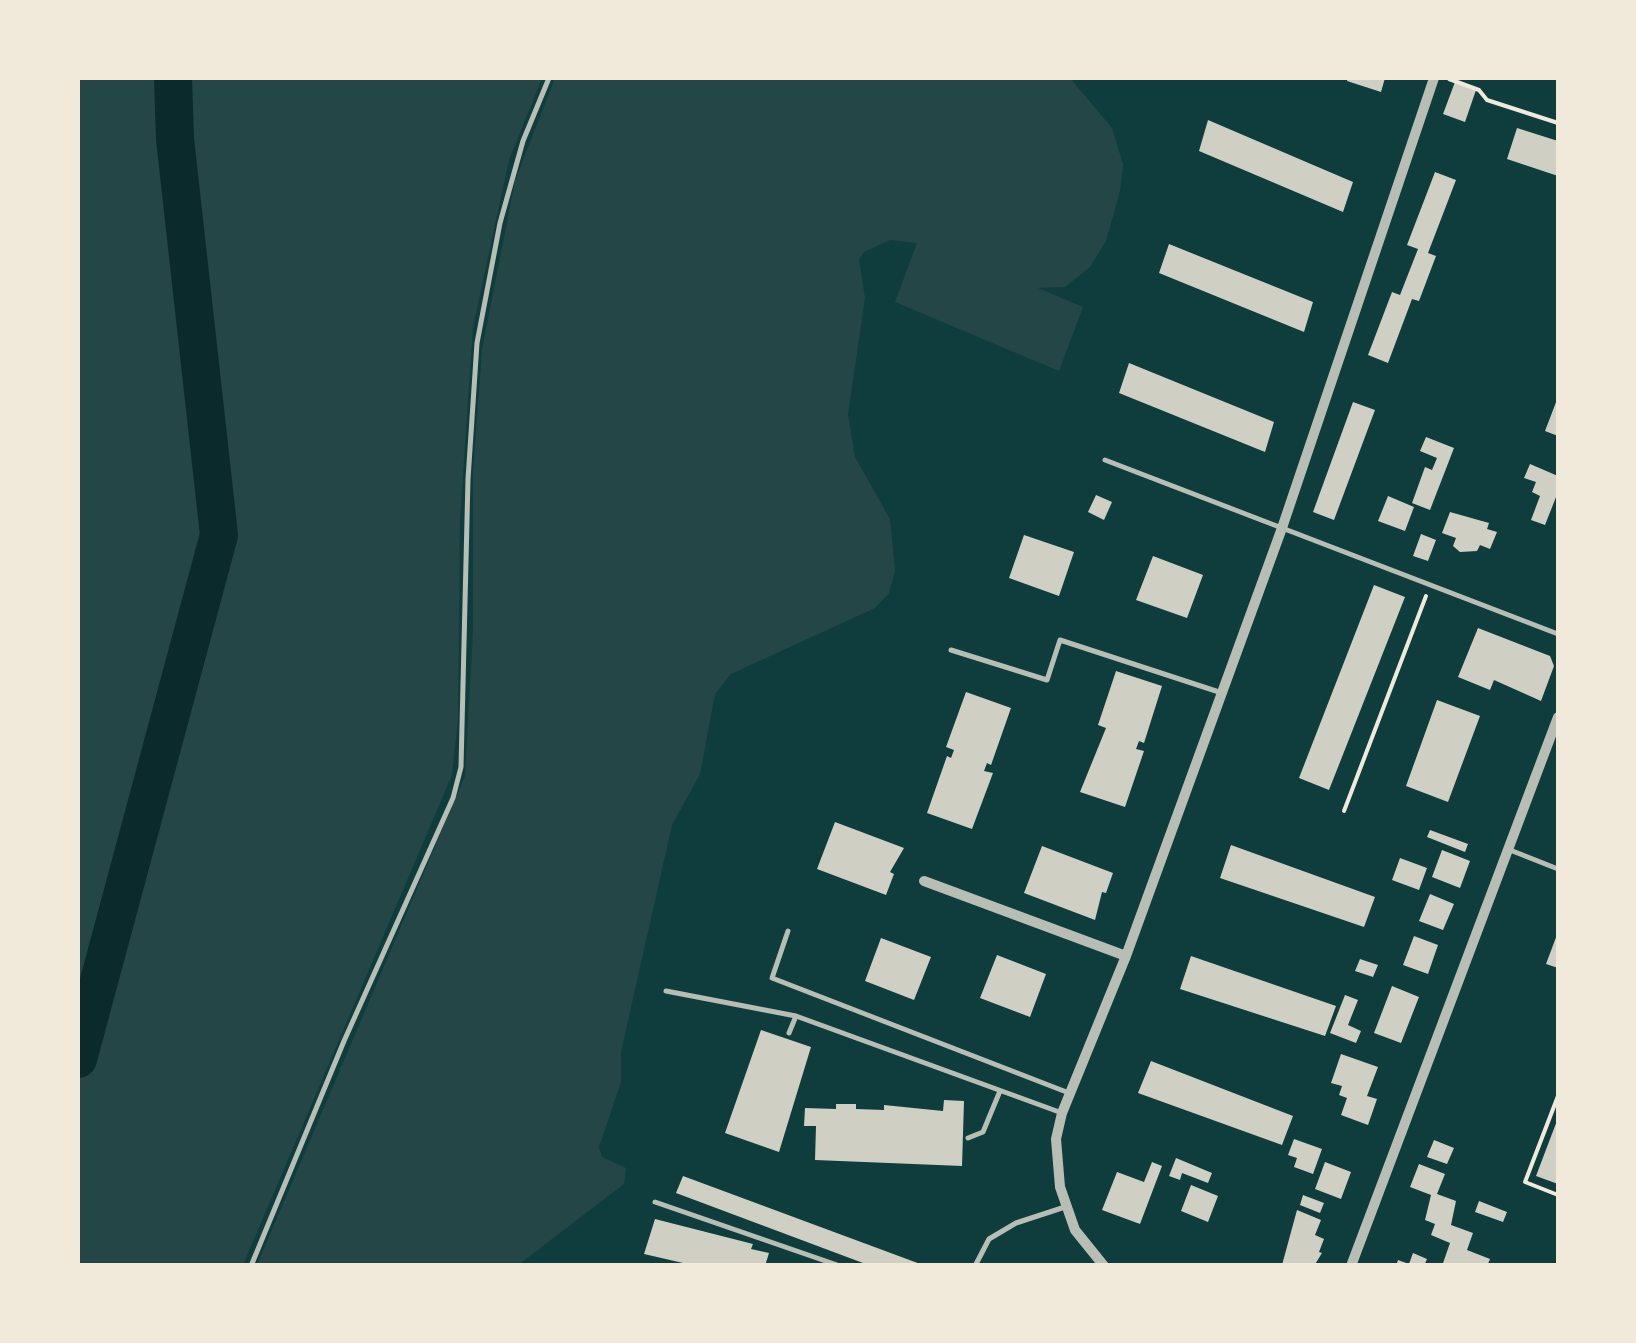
<!DOCTYPE html>
<style>
body{margin:0}
#map{position:relative;width:1636px;height:1343px;overflow:hidden;background:#0f3d3e;font-family:"Sofia Sans Condensed",sans-serif}
canvas{display:block}
.frame{position:absolute;inset:0;border:80px solid #f1e9da;pointer-events:none}
</style>
<div id="map">
<canvas width="1636" height="1343"></canvas>
<div class="frame"></div>
</div>
<script>
const g = document.querySelector('canvas').getContext('2d');
g.lineJoin = 'round';
function paint(path, color) {
  g.fillStyle = color;
  g.fill(path, 'evenodd');
}
function poly(rows) {
  const path = new Path2D();
  for (const r of rows) {
    path.moveTo(r[0], r[1]);
    for (let i = 2; i < r.length; i += 2) path.lineTo(r[i], r[i + 1]);
  }
  return path;
}
function stroke(path, color, width, dash) {
  g.strokeStyle = color;
  g.lineWidth = width;
  g.lineCap = dash ? 'butt' : 'round';
  g.setLineDash(dash || []);
  g.stroke(path);
}
paint(poly([
 [78,78,542,78,509,160,473,327,460,519,458,720,452,775,243,1265,78,1265],
 [555,78,1070,78,1112,128,1123,164,1120,191,1106,241,1090,267,1065,287,1038,288,1083,307,1059,371,895,302,917,243,890,240,864,252,859,259,865,298,848,414,855,457,890,519,895,571,889,593,875,608,731,674,715,694,700,774,672,825,621,1052,621,1082,599,1147,602,1157,626,1168,624,1184,518,1265,257,1265,465,776,473,631,473,472,482,350,515,181]
]), '#244646');
stroke(poly([
 [78,1059,219,535,175,139,173,78]
]), '#0a2a2b', 38);
paint(poly([
 [1348,78,1385,78,1381,92,1347,81],
 [1455,82,1476,90,1465,122,1443,114],
 [1208,120,1353,182,1343,212,1199,151],
 [1517,128,1558,141,1558,176,1507,159],
 [1435,172,1456,180,1428,253,1436,256,1419,301,1412,299,1388,363,1368,355,1392,292,1400,295,1418,249,1407,245],
 [1169,244,1313,302,1304,332,1159,273],
 [1129,363,1274,422,1265,452,1119,393],
 [1558,397,1558,436,1545,431],
 [1353,402,1375,410,1334,520,1313,512],
 [1426,437,1454,448,1430,510,1412,503,1425,467,1432,470,1437,458,1420,451],
 [1530,464,1558,476,1558,492,1545,525,1531,520,1540,496,1532,492,1536,482,1524,478],
 [1096,495,1112,502,1104,520,1088,512],
 [1388,496,1414,507,1405,531,1378,521],
 [1450,512,1489,523,1487,529,1497,532,1490,549,1480,545,1477,551,1460,552,1453,546,1456,538,1442,533],
 [1421,534,1436,540,1428,561,1413,556],
 [1024,535,1074,552,1059,596,1009,578],
 [1153,556,1203,575,1187,618,1136,600],
 [1374,585,1405,597,1329,790,1299,778],
 [1478,628,1550,656,1554,666,1541,701,1494,680,1490,690,1458,677],
 [1116,671,1162,686,1144,743,1139,741,1136,749,1144,751,1125,807,1080,792,1106,728,1098,725],
 [966,692,1011,708,991,765,987,763,984,771,993,773,972,829,927,813,947,756,951,758,954,750,946,747],
 [1437,700,1480,716,1448,802,1406,786],
 [835,822,904,848,890,872,894,874,886,895,817,869],
 [1430,830,1468,844,1465,852,1427,837],
 [1231,845,1375,897,1364,927,1220,878],
 [1042,846,1113,873,1106,893,1102,892,1095,920,1024,893],
 [1442,850,1470,861,1460,888,1432,877],
 [1400,858,1427,868,1419,890,1392,880],
 [1430,894,1454,904,1443,930,1419,921],
 [1558,932,1558,968,1546,964],
 [1414,936,1438,945,1428,974,1403,965],
 [881,938,931,957,914,1000,865,981],
 [997,955,1046,974,1030,1017,980,998],
 [1191,956,1336,1006,1325,1036,1180,989],
 [1360,959,1378,965,1373,977,1355,971],
 [1392,986,1419,997,1401,1043,1374,1033],
 [1345,995,1358,1000,1348,1025,1361,1031,1356,1043,1330,1033],
 [761,1030,811,1047,779,1152,725,1133],
 [1341,1054,1378,1067,1367,1096,1377,1099,1368,1125,1341,1115,1347,1098,1339,1095,1342,1086,1331,1083],
 [1151,1061,1293,1116,1282,1145,1138,1093],
 [944,1100,964,1101,962,1166,815,1160,816,1126,804,1126,805,1108,836,1109,836,1104,856,1104,856,1109,884,1110,884,1105,943,1111],
 [1558,1118,1558,1184,1536,1176],
 [1294,1139,1322,1149,1313,1174,1294,1167,1297,1158,1288,1155],
 [1434,1140,1454,1148,1447,1164,1427,1157],
 [1176,1158,1212,1173,1208,1183,1182,1173,1180,1180,1169,1176],
 [1152,1162,1162,1166,1140,1224,1102,1210,1117,1172,1144,1182],
 [1325,1162,1351,1172,1341,1199,1315,1189],
 [1419,1164,1445,1174,1437,1194,1456,1201,1451,1225,1473,1233,1467,1250,1490,1259,1487,1266,1442,1266,1450,1243,1431,1235,1435,1224,1425,1220,1431,1195,1410,1187],
 [683,1176,923,1265,923,1266,871,1266,676,1193],
 [1191,1185,1218,1196,1208,1222,1181,1211],
 [1303,1195,1324,1203,1320,1213,1300,1205],
 [1479,1201,1507,1212,1503,1222,1475,1212],
 [1297,1210,1321,1220,1315,1235,1324,1239,1319,1252,1322,1253,1314,1266,1282,1265],
 [655,1219,753,1244,751,1249,769,1253,765,1266,696,1266,644,1254],
 [1413,1253,1427,1259,1424,1266,1396,1266,1398,1260,1409,1264]
]), '#cfcfc3');
stroke(poly([
 [1449,79,1479,90,1487,100,1558,123],
 [1344,811,1426,596],
 [1558,1096,1525,1182,1558,1195]
]), '#f1e9da', 4);
stroke(poly([
 [1105,460,1558,634],
 [951,650,1047,680,1060,640,1222,693],
 [1510,850,1558,869],
 [788,931,772,978,1069,1093],
 [666,991,796,1016,1062,1113],
 [789,1033,796,1016],
 [968,1138,983,1132,1000,1091],
 [655,1202,840,1266],
 [251,1266,344,1041,453,798,461,767,468,479,477,343,500,223,523,141,549,78],
 [633,1266,639,1266],
 [975,1266,989,1239,1016,1223,1065,1207]
]), '#b8beb3', 5);
stroke(poly([
 [924,881,1126,956],
 [1104,1266,1075,1230,1060,1187,1056,1139,1062,1113,1126,956,1282,528,1434,78],
 [1351,1266,1558,717]
]), '#b8beb3', 10);
</script>
